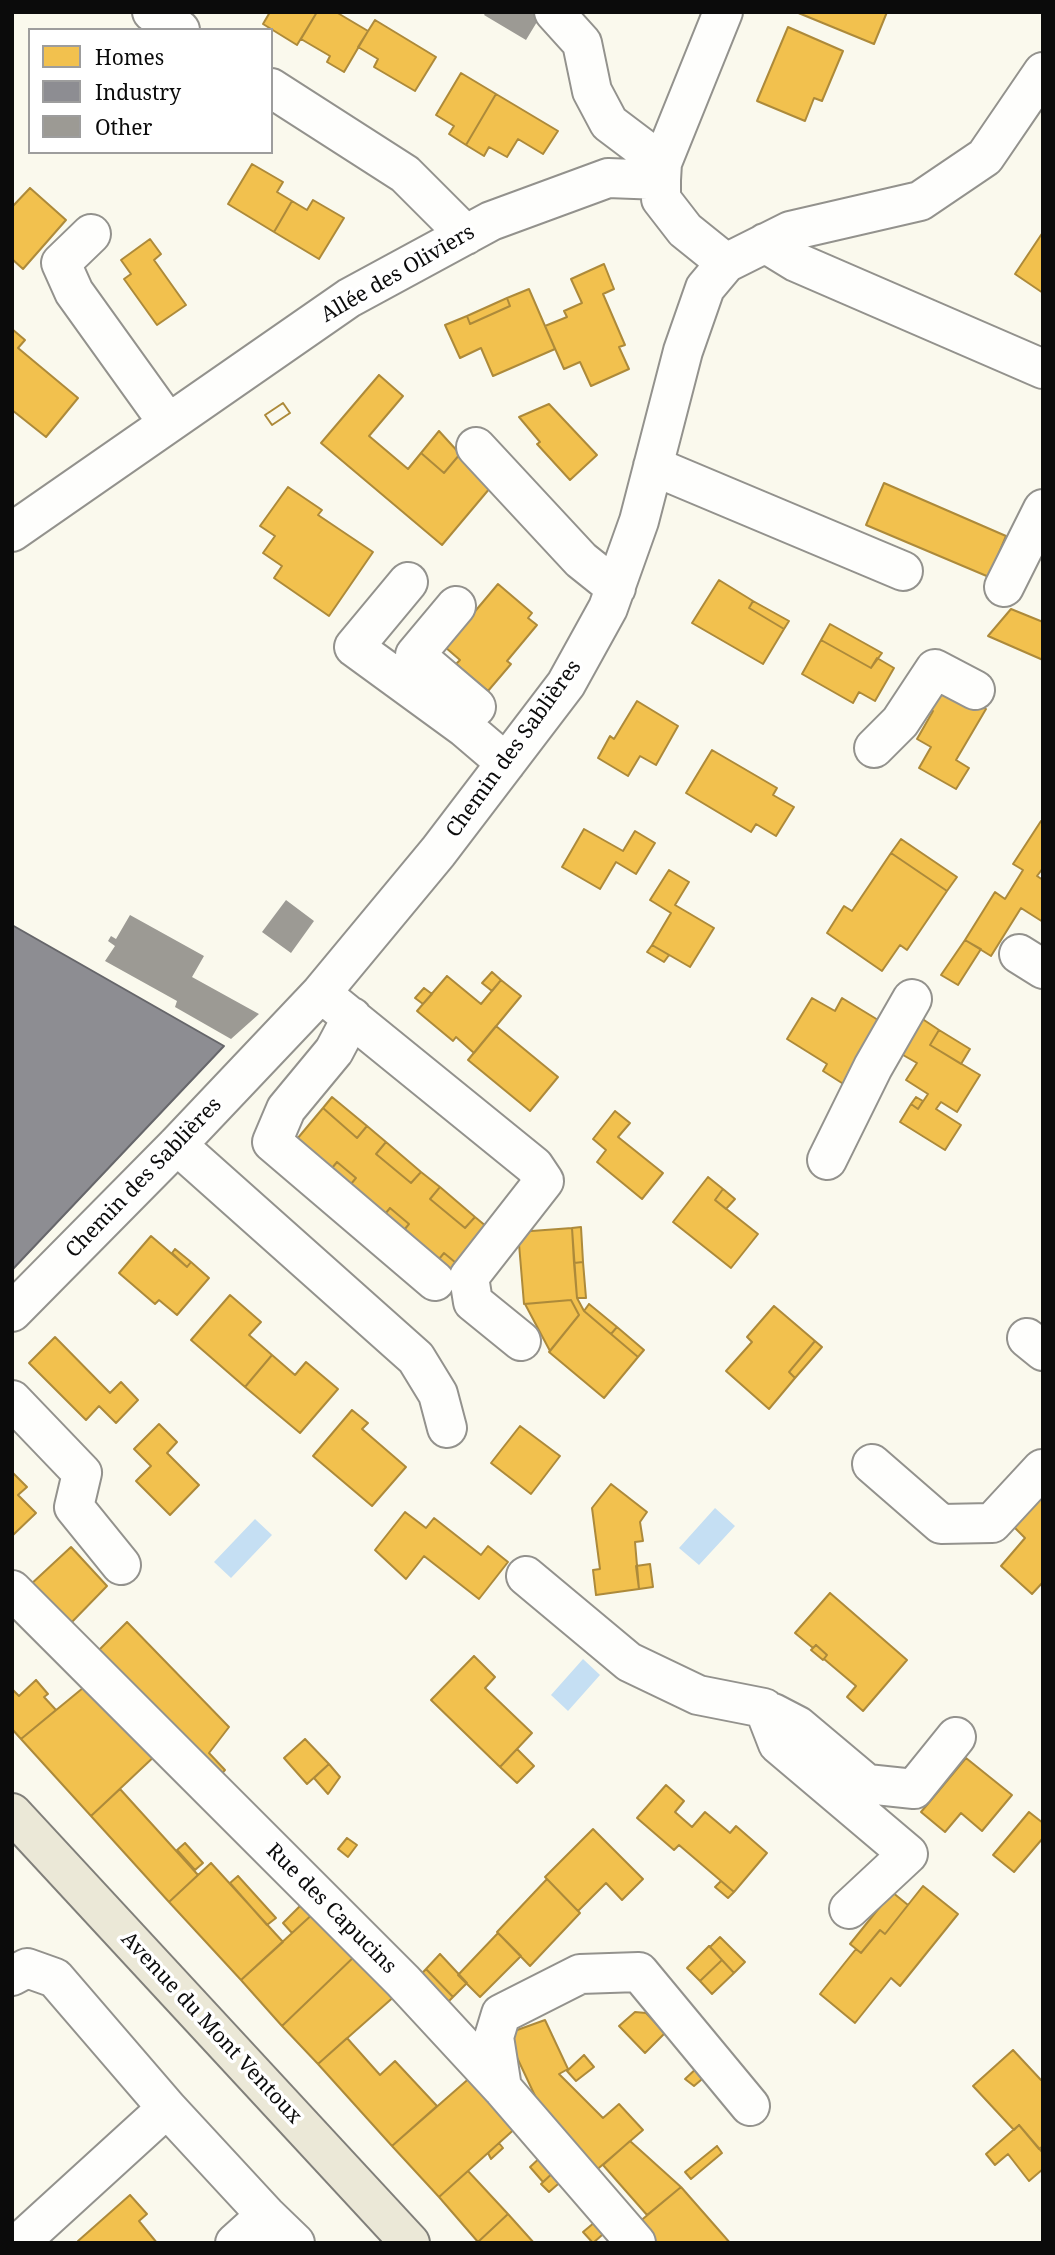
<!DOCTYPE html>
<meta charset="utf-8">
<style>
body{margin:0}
#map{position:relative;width:1055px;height:2255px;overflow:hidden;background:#faf9ed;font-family:"Noto Serif",serif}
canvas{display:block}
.frame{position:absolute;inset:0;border:14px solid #0b0b0b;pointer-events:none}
.legend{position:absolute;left:28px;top:28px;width:245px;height:126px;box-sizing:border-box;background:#fff;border:2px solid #9d9d9d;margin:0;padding:9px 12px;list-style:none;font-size:21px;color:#0b0b0b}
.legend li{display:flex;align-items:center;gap:14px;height:35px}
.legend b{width:35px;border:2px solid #9d9d9d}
</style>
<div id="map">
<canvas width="1055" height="2255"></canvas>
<div class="frame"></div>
<ul class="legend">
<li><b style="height:19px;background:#f2c14e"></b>Homes</li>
<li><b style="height:19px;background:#8d8d92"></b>Industry</li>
<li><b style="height:19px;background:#9c9a94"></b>Other</li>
</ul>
</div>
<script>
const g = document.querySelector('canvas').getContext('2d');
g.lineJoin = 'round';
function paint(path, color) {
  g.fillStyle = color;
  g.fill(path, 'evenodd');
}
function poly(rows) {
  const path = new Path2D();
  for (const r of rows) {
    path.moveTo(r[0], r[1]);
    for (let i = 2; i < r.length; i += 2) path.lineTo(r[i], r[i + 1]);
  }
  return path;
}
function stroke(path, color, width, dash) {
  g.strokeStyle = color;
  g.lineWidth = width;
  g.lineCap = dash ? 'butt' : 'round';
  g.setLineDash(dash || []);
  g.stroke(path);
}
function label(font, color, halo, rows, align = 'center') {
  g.font = font + ' "Noto Serif",serif';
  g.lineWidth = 7;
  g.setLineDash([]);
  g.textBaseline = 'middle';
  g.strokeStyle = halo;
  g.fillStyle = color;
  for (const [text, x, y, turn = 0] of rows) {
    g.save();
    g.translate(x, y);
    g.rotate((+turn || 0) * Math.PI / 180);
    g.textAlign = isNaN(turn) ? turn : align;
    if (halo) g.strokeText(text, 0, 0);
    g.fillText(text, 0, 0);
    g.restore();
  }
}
paint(poly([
 [715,1508,735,1526,699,1565,679,1548],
 [255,1519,272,1535,231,1578,214,1562],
 [583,1659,600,1675,568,1711,551,1695]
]), '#c5dff3');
const homes = poly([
 [270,12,317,12,297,45,263,24,270,12],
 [317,12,336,12,368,31,344,72,327,62,330,56,301,39,317,12],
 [796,12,887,12,874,44,796,12],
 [375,20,436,57,415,91,374,67,378,59,358,47,375,20],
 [788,27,843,51,822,101,814,98,805,121,757,101,788,27],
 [461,73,496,94,466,145,449,134,454,126,436,115,461,73],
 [496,94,558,131,543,154,518,139,507,157,489,147,484,156,466,145,496,94],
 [252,164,283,182,277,192,292,201,274,232,228,204,252,164],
 [30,188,66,220,23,269,12,259,12,207,30,188],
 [313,200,344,218,319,259,274,232,292,201,307,210,313,200],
 [1043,232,1043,293,1015,274,1043,232],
 [150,239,161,254,154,260,186,305,157,325,124,279,131,274,121,260,150,239],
 [604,264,614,289,603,294,625,345,619,347,629,369,591,386,580,362,564,369,545,326,567,317,564,311,582,303,571,279,604,264],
 [529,289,555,349,493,376,481,348,460,358,445,325,467,316,470,324,510,306,507,298,529,289],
 [507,298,510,306,470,324,467,316,507,298],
 [12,329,25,340,18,348,78,398,46,437,12,410,12,329],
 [379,375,403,396,369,436,408,469,421,453,444,473,460,454,490,488,442,545,321,443,379,375],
 [283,403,290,413,272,425,265,415,283,403],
 [283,403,290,413,272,425,265,415,283,403],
 [549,404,597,455,570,480,537,444,540,442,519,417,549,404],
 [439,431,460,454,444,473,421,453,439,431],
 [884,483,1006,536,989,577,866,525,884,483],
 [288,487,322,510,318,515,373,552,329,616,274,578,282,566,263,553,275,536,260,526,288,487],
 [719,580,753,601,749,608,784,629,763,664,692,623,719,580],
 [498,584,532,613,528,618,537,625,507,661,511,664,488,691,456,664,460,660,445,647,498,584],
 [753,601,789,621,784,629,749,608,753,601],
 [1011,609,1043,622,1043,660,988,636,1011,609],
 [830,624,882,653,871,668,821,640,830,624],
 [821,640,871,668,877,658,894,668,875,701,859,692,853,703,802,674,821,640],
 [942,684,986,709,956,760,969,768,956,789,919,768,931,747,917,739,933,711,928,708,942,684],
 [637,701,678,726,656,765,640,756,628,776,598,758,610,736,614,739,637,701],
 [712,750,777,788,773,795,794,807,776,836,756,824,751,832,686,793,712,750],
 [1041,821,1043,822,1043,868,1037,876,1043,880,1043,922,1021,908,991,956,965,940,995,892,1005,899,1023,870,1013,864,1041,821],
 [584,829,623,851,635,831,655,843,636,874,616,862,600,889,562,867,584,829],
 [901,839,957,877,947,891,891,853,901,839],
 [891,853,947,891,907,950,900,945,882,971,827,933,844,906,852,911,891,853],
 [669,870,689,882,675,905,714,928,690,967,652,945,671,913,650,900,669,870],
 [965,940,981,949,958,985,941,975,965,940],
 [652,945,669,955,664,962,647,952,652,945],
 [492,972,501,980,492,991,482,983,492,972],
 [447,976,481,1004,501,980,521,996,474,1053,456,1037,453,1041,417,1011,447,976],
 [424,988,432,994,423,1004,415,998,424,988],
 [812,998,835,1011,842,998,883,1023,845,1085,823,1071,827,1064,787,1039,812,998],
 [918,1016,939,1030,930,1045,980,1075,957,1112,941,1102,936,1109,961,1125,945,1150,900,1122,911,1104,918,1109,928,1094,906,1080,917,1063,896,1051,918,1016],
 [496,1026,558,1077,530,1111,468,1060,496,1026],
 [939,1030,970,1049,961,1064,930,1045,939,1030],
 [332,1097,367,1126,357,1138,323,1108,332,1097],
 [916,1097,923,1101,918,1109,911,1104,916,1097],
 [323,1108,357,1138,367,1126,386,1142,376,1154,411,1183,421,1172,440,1187,430,1199,465,1228,475,1217,493,1232,462,1268,444,1253,435,1264,400,1235,409,1224,390,1208,381,1219,346,1190,356,1178,337,1162,327,1174,292,1145,323,1108],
 [615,1111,630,1123,618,1137,663,1173,642,1199,597,1162,606,1150,593,1139,615,1111],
 [386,1142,421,1172,411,1183,376,1154,386,1142],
 [337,1162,356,1178,346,1190,327,1174,337,1162],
 [708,1177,723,1189,715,1200,758,1234,731,1268,673,1222,708,1177],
 [440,1187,475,1217,465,1228,430,1199,440,1187],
 [723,1189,735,1199,726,1209,715,1200,723,1189],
 [390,1208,409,1224,400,1235,381,1219,390,1208],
 [581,1227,583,1262,574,1263,572,1228,581,1227],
 [572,1228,577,1298,584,1311,638,1357,604,1398,549,1352,579,1315,571,1300,524,1304,518,1232,572,1228],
 [151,1236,187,1267,191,1262,209,1278,177,1315,159,1300,155,1304,119,1273,151,1236],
 [175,1249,191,1262,187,1267,172,1253,175,1249],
 [444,1253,462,1268,452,1279,435,1264,444,1253],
 [583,1262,586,1298,577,1298,574,1263,583,1262],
 [230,1295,261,1322,249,1335,272,1355,245,1387,191,1340,230,1295],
 [571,1300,579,1315,550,1351,525,1304,571,1300],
 [589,1304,617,1327,611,1334,584,1311,589,1304],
 [774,1306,815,1341,789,1372,795,1378,769,1409,726,1371,752,1342,747,1337,774,1306],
 [617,1327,644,1350,638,1357,611,1334,617,1327],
 [55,1337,110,1393,121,1382,138,1400,116,1423,99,1406,86,1420,29,1363,55,1337],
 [815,1341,822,1347,795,1378,789,1372,815,1341],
 [272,1355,295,1375,306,1362,338,1389,300,1433,245,1387,272,1355],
 [352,1410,368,1423,362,1429,406,1467,372,1506,313,1456,352,1410],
 [159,1424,177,1442,167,1453,199,1485,170,1515,136,1481,151,1466,134,1449,159,1424],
 [520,1426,560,1456,531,1494,491,1463,520,1426],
 [12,1472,27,1487,18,1495,36,1513,12,1536,12,1472],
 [611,1484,647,1512,640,1522,643,1541,635,1542,639,1589,596,1595,593,1570,600,1569,592,1508,611,1484],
 [1039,1494,1043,1497,1043,1582,1032,1594,1001,1566,1025,1538,1012,1525,1039,1494],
 [405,1512,426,1528,434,1518,481,1555,488,1546,508,1562,479,1599,424,1556,406,1579,375,1550,405,1512],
 [71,1547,107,1586,69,1625,29,1586,71,1547],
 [650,1564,653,1587,639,1589,636,1566,650,1564],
 [830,1593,907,1660,863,1711,847,1697,856,1686,824,1659,827,1655,816,1645,813,1648,795,1633,830,1593],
 [127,1622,229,1727,209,1753,225,1770,216,1780,93,1656,127,1622],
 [816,1645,827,1655,823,1660,811,1650,816,1645],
 [474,1656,495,1677,485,1688,532,1733,500,1767,431,1700,474,1656],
 [36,1680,48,1694,44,1697,56,1710,21,1739,12,1729,12,1689,19,1696,36,1680],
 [89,1683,159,1752,91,1816,21,1739,89,1683],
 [305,1739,329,1764,307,1784,284,1758,305,1739],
 [517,1749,534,1766,517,1783,500,1767,517,1749],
 [966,1758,1012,1795,982,1831,961,1813,945,1832,921,1812,966,1758],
 [329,1764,340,1777,328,1794,314,1778,329,1764],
 [666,1785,684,1801,675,1812,692,1827,705,1812,730,1833,736,1826,767,1853,734,1892,679,1845,674,1850,637,1818,666,1785],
 [120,1789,198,1875,169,1902,91,1816,120,1789],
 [1029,1812,1043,1823,1043,1838,1014,1872,993,1855,1029,1812],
 [593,1829,643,1879,622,1900,606,1883,578,1911,545,1877,593,1829],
 [347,1838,357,1845,348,1857,338,1849,347,1838],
 [185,1843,203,1863,195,1870,177,1850,185,1843],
 [211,1863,283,1942,241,1980,169,1902,211,1863],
 [238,1876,276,1918,267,1925,230,1883,238,1876],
 [547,1879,580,1913,530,1966,497,1932,547,1879],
 [721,1881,734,1892,728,1898,715,1887,721,1881],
 [923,1886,958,1914,900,1986,891,1978,855,2023,820,1994,856,1949,861,1953,880,1930,885,1934,923,1886],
 [892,1892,908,1905,885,1934,880,1930,861,1953,850,1944,892,1892],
 [305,1901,316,1911,292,1933,283,1923,305,1901],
 [316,1911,358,1953,282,2026,241,1980,316,1911],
 [498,1933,521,1956,480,1997,458,1975,498,1933],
 [720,1937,745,1962,734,1973,710,1947,720,1937],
 [709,1946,722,1960,700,1981,687,1968,709,1946],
 [358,1953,397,1994,318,2064,282,2026,358,1953],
 [440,1954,467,1983,453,1997,426,1969,440,1954],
 [722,1960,734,1973,712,1994,700,1981,722,1960],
 [426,1969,453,1997,441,2009,415,1981,426,1969],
 [635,2012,646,2013,665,2033,645,2053,619,2026,635,2012],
 [545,2020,568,2069,559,2074,603,2118,619,2104,643,2130,593,2173,536,2098,506,2034,545,2020],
 [347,2038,380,2075,395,2061,437,2106,392,2146,318,2064,347,2038],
 [1013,2050,1041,2080,1043,2079,1043,2146,1039,2149,1019,2125,1014,2130,973,2086,1013,2050],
 [584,2055,594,2067,576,2081,567,2071,584,2055],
 [699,2066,708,2074,694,2086,685,2079,699,2066],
 [473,2075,519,2125,439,2197,392,2146,473,2075],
 [1019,2125,1043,2153,1043,2169,1029,2181,1008,2154,995,2165,986,2154,1019,2125],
 [630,2141,681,2187,647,2215,603,2165,630,2141],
 [499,2143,503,2148,491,2159,488,2153,499,2143],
 [717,2146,722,2153,691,2179,685,2172,717,2146],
 [544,2154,558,2168,543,2182,530,2167,544,2154],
 [558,2168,565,2178,549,2192,541,2184,558,2168],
 [468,2171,508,2214,478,2242,439,2197,468,2171],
 [681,2187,724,2236,730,2243,655,2243,638,2223,681,2187],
 [130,2195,147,2214,139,2221,157,2243,80,2243,78,2241,130,2195],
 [508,2214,534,2243,479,2243,478,2242,508,2214],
 [601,2217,610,2228,593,2243,583,2232,601,2217]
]);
paint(homes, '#f2c14e');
stroke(homes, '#ad8a3a', 2);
const industry = poly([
 [12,925,224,1046,12,1270,12,925]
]);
paint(industry, '#8d8d92');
stroke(industry, '#66666a', 2);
paint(poly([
 [486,12,543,12,526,40,484,15],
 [286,900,314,921,291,953,262,932],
 [130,915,204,956,192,977,259,1014,231,1039,175,1007,177,1001,105,961,115,946,108,941,111,936,116,939]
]), '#9c9a94');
const minor = poly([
 [152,12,180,30],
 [554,12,582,43,592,91,609,123,662,163],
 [271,88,405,174,466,235],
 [661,180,661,199,685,230,726,263],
 [91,234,61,263,74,292,168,423],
 [765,243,796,262,1043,369],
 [476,447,581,560,616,588],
 [653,466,903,571],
 [12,532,349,298,491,221,608,178,661,180,662,163,723,12],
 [408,582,354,647,465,728,506,763],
 [1004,587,1043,509],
 [456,606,415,655,476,707],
 [874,748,900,722,935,669,975,690],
 [1019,954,1043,969],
 [321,993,534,1166,544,1181,469,1277,473,1302,521,1341],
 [352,1017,334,1051,286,1109,272,1142,435,1281],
 [177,1145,416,1358,438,1394,447,1428],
 [827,1160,873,1067,912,999],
 [12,1312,177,1145,321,993,438,852,566,684,608,608,639,521,683,351,705,288,726,263,790,231,920,201,985,157,1043,72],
 [1027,1338,1043,1351],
 [12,1400,82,1473,74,1507,121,1565],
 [872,1464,941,1524,992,1523,1042,1469],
 [526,1576,629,1662,698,1695,764,1708,778,1744,908,1854,849,1909],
 [12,1590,403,1981,502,2088,636,2243],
 [773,1713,798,1726,867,1784,914,1789,956,1737],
 [12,1976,27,1968,55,1978,167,2108],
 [502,2088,494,2037,501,2014,580,1974,639,1972,750,2106],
 [19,2243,167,2108,266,2215,295,2243],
 [235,2243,266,2215]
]);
const major = poly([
 [12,1813,410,2243]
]);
stroke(minor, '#93928d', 42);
stroke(major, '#807f7a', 42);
stroke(minor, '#fefefc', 38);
stroke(major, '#ebe8d7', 38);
label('21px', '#0b0b0b', '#fff', [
 ["Allée des Oliviers",398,274,-30],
 ["Chemin des Sablières",514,749,-54],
 ["Chemin des Sablières",144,1178,-46],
 ["Rue des Capucins",331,1909,45],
 ["Avenue du Mont Ventoux",211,2028,47]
]);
</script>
